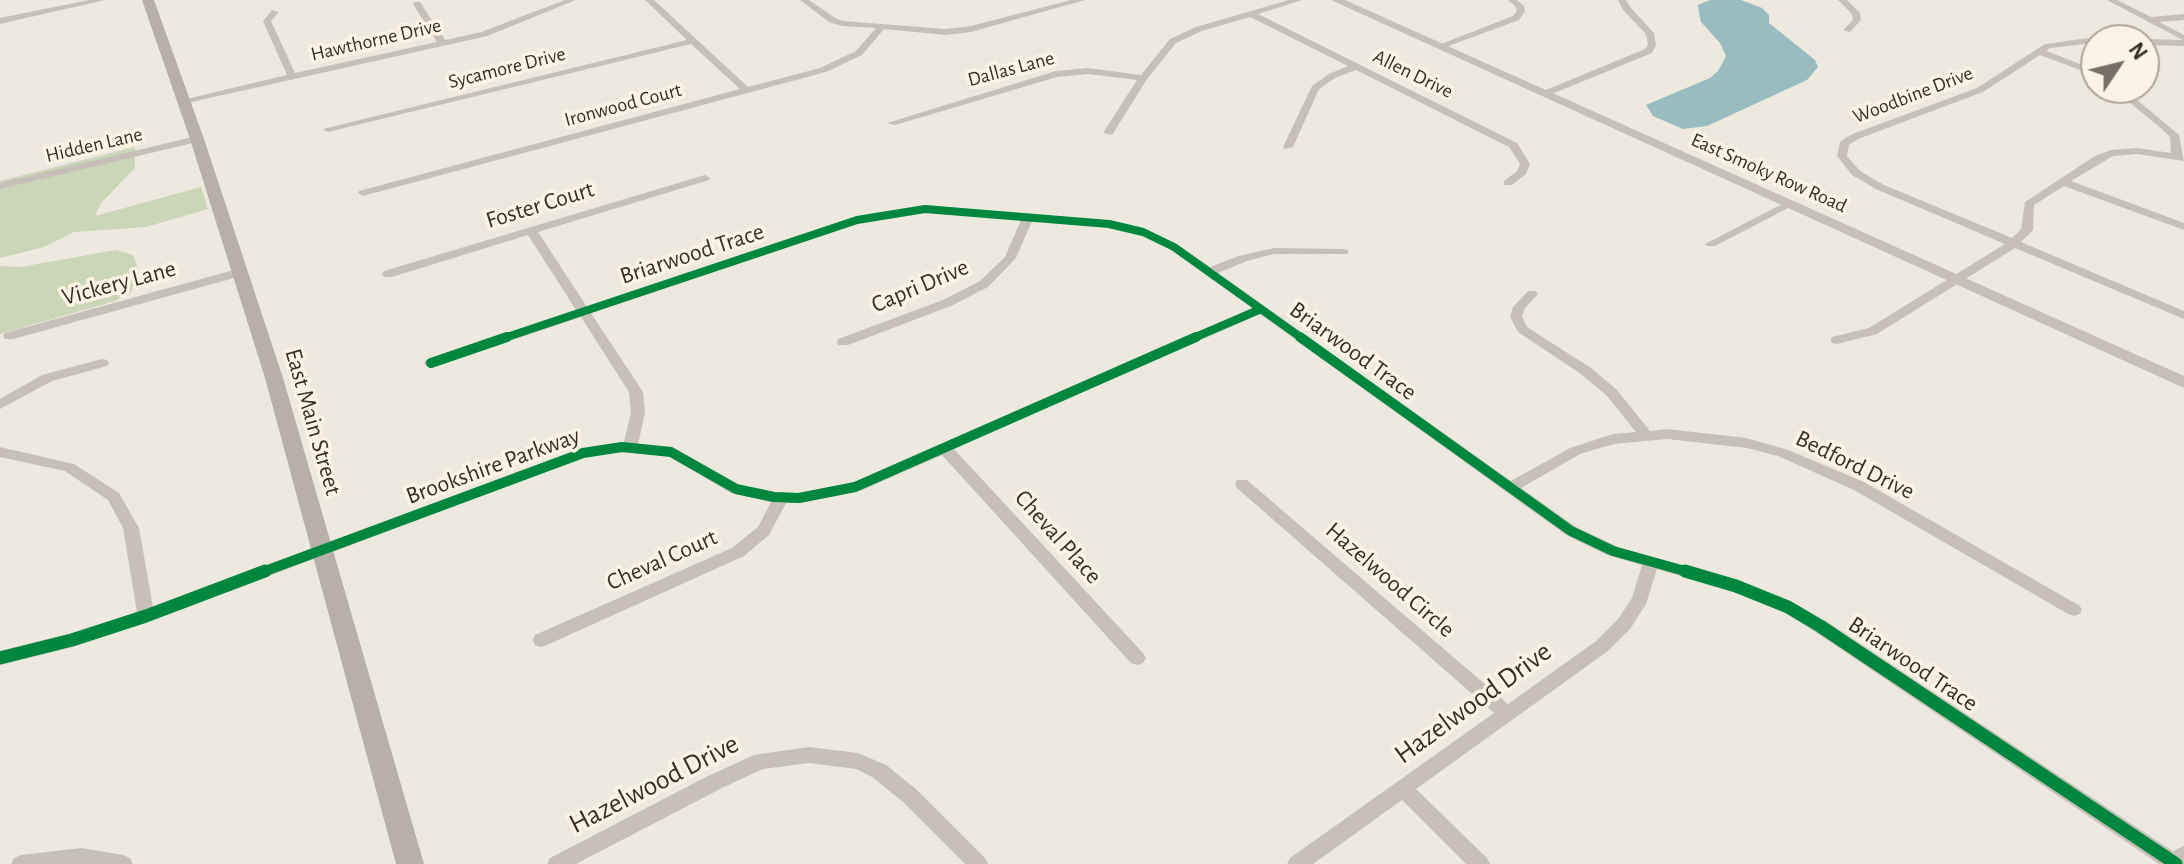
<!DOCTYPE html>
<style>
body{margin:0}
#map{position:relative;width:2184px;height:864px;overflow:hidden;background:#eee9de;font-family:"Alegreya Sans",sans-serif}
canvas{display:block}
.north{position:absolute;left:2080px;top:24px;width:80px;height:80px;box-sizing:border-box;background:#fbf4e5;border:2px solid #ada599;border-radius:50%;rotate:55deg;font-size:22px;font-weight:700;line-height:32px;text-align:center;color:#372e26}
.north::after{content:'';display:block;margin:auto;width:28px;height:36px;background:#776f66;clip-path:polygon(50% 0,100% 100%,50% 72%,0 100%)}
</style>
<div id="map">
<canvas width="2184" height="864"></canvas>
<div class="north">N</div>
</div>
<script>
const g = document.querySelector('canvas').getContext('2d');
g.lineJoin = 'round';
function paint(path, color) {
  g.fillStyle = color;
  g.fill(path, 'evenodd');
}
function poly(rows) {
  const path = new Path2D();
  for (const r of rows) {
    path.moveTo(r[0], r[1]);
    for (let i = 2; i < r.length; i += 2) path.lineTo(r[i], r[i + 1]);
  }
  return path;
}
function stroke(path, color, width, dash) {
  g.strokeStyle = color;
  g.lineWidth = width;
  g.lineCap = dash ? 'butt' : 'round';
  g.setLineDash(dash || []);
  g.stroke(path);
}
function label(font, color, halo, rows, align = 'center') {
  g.font = font + ' "Alegreya Sans",sans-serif';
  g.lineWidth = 7;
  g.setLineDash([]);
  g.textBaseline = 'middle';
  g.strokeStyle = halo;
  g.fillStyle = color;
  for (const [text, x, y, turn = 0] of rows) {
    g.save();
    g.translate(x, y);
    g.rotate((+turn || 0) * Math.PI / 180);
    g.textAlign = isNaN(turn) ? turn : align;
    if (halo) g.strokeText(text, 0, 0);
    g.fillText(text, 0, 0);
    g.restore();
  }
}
paint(poly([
 [135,147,135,168,101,203,95,216,201,187,208,209,146,227,74,232,44,247,0,258,0,181],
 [116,250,133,255,138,269,131,292,115,301,0,334,0,266,20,267]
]), '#cbd5b7');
paint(poly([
 [1710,0,1741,0,1762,8,1769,15,1769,23,1815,60,1818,67,1807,80,1707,126,1683,129,1653,116,1646,105,1710,78,1718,71,1726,56,1720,43,1701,22,1699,13,1698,5]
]), '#99bcc1');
paint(poly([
 [89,0,105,0,0,24,0,18,89,0],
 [565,0,576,0,487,36,183,104,178,101,287,75,263,21,272,10,279,12,271,21,295,73,437,42,413,4,414,2,420,2,445,40,481,32,565,0],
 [645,0,654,0,748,87,820,68,856,51,876,28,842,26,829,22,800,0,809,0,835,18,843,21,946,29,971,26,1071,0,1085,0,971,32,946,35,884,29,862,55,826,72,363,196,358,193,359,191,740,89,691,44,328,132,323,129,687,40,645,0],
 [1289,0,1302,0,1258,14,1517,143,1530,164,1526,174,1512,185,1504,185,1504,181,1517,171,1520,164,1509,147,1356,70,1335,78,1319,89,1293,147,1284,149,1283,147,1312,86,1329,74,1348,66,1250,17,1202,31,1176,43,1147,79,1112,135,1103,133,1137,80,1088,74,1057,77,895,125,887,123,1056,71,1088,68,1141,75,1170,39,1196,27,1289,0],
 [1508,0,1517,0,1524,6,1525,11,1519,20,1443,48,1436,46,1513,16,1517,11,1516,7,1508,0],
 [1618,0,1626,0,1630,7,1654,33,1656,45,1652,53,1547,96,1541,96,1541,92,1645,49,1648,45,1646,34,1623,10,1618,0],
 [1838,0,1847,0,1860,13,1861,20,1850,32,1843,30,1853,20,1852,14,1838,0],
 [2107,0,2117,0,2151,17,2184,14,2184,20,2159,22,2184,35,2184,46,2144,45,2144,40,2141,40,2144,39,2183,40,2107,0],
 [2096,37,2100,40,2096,40,2096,43,2050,48,2046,51,2096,70,2096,76,2040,55,1983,92,1858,139,1849,145,1847,156,1860,171,1884,185,2012,238,2021,229,2025,202,2095,156,2111,150,2137,148,2171,153,2170,137,2163,130,2112,88,2123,88,2179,135,2184,161,2137,154,2113,156,2071,181,2184,223,2184,230,2064,186,2034,205,2033,230,2021,242,2184,311,2184,319,2015,248,1877,334,1837,344,1832,343,1831,340,1832,337,1869,328,2005,244,1876,189,1852,175,1837,156,1840,142,1850,135,1977,88,2045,44,2096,37],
 [197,136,202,139,201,141,0,189,0,183,197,136],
 [705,175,710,178,709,180,538,232,587,307,853,218,925,206,1109,221,1147,230,1178,245,1210,267,1239,256,1274,248,1344,249,1348,250,1348,254,1274,254,1247,261,1218,273,1511,481,1570,448,1613,434,1636,432,1607,396,1581,374,1518,332,1510,317,1513,307,1528,291,1536,291,1538,294,1525,308,1522,317,1527,327,1591,368,1617,390,1650,431,1667,429,1747,438,1788,450,1864,482,2080,606,2082,610,2080,614,2074,616,2068,614,1854,490,1778,456,1747,448,1667,439,1614,444,1580,454,1521,488,1576,527,1618,547,1742,582,1794,603,1826,621,2183,858,2184,864,2159,864,1814,631,1782,611,1731,591,1657,569,1646,604,1630,629,1608,651,1416,789,1487,858,1490,864,1466,864,1402,800,1313,864,1287,864,1290,858,1494,713,1237,488,1235,484,1237,480,1247,480,1508,704,1596,641,1618,619,1632,598,1642,565,1607,555,1566,535,1260,314,954,449,1143,653,1146,658,1143,663,1137,665,1131,663,942,455,860,491,799,503,786,503,769,535,744,556,547,645,541,647,535,645,533,640,535,635,732,548,758,527,771,502,731,493,668,456,622,452,585,457,152,620,72,647,0,665,0,651,72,633,137,612,123,528,108,500,65,471,0,457,0,447,74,464,119,493,139,528,153,607,578,450,624,442,631,413,629,392,581,317,436,366,426,366,424,363,426,360,576,310,528,235,392,277,384,277,382,274,384,271,705,175],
 [925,212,1021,220,1005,257,980,281,943,300,838,339,837,342,838,345,848,345,951,306,988,287,1016,258,1032,221,1109,227,1139,234,1170,249,1252,308,852,483,799,493,774,492,740,485,676,449,638,444,645,413,643,392,591,313,860,223,925,212],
 [1788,201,1792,202,1792,206,1715,246,1707,246,1705,244,1788,201],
 [241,268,245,269,245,275,13,339,5,339,3,336,5,333,241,268],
 [102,359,107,360,109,363,107,366,52,381,0,409,0,399,42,375,102,359],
 [809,747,858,753,886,765,916,789,985,858,988,864,965,864,902,801,872,777,856,769,809,763,763,769,722,788,576,864,547,864,550,858,708,776,754,755,809,747],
 [81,848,123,855,130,858,133,864,11,864,14,858,21,855,81,848]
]), '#c6c0b8');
paint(poly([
 [1331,0,1345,0,2184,376,2184,388,1331,0],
 [2184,846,2184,864,2166,864,2175,850,2184,846]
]), '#c6c0b8');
paint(poly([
 [142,0,154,0,204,139,283,378,424,864,396,864,265,378,190,139,142,0]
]), '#b7b0a8');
stroke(poly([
 [501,339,857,220,925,209,1109,224,1143,232,1174,247,1303,339],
 [1191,339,1261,309]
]), '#00873e', 8);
stroke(poly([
 [1300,337,1571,531,1613,551,1692,573],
 [431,363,507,337],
 [260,573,583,453,622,447,671,452,736,489,774,497,799,498,855,487,1196,337]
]), '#00873e', 10);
stroke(poly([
 [1685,571,1736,586,1788,607,1820,626,2176,864],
 [0,658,72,640,146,616,265,571]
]), '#00873e', 13);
label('20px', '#372e26', '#fbf4e5', [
 ["Hawthorne Drive",376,40,-13],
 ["Sycamore Drive",507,68,-14],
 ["Dallas Lane",1011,69,-15],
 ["Allen Drive",1413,74,26],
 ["Woodbine Drive",1913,95,-21],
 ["Ironwood Court",623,105,-15],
 ["Hidden Lane",94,145,-13],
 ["East Smoky Row Road",1769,173,24]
]);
label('24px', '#372e26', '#fbf4e5', [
 ["Foster Court",540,205,-17],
 ["Briarwood Trace",692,254,-18],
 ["Vickery Lane",119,283,-15],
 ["Capri Drive",920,286,-23],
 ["Briarwood Trace",1353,351,36],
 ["East Main Street",313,422,74],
 ["Bedford Drive",1855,465,26],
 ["Brookshire Parkway",493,466,-20],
 ["Cheval Place",1058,537,48],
 ["Cheval Court",662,560,-24],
 ["Hazelwood Circle",1390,580,41],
 ["Briarwood Trace",1913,664,34]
]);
label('28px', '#372e26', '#fbf4e5', [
 ["Hazelwood Drive",1473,703,-36],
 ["Hazelwood Drive",654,784,-27]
]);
</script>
